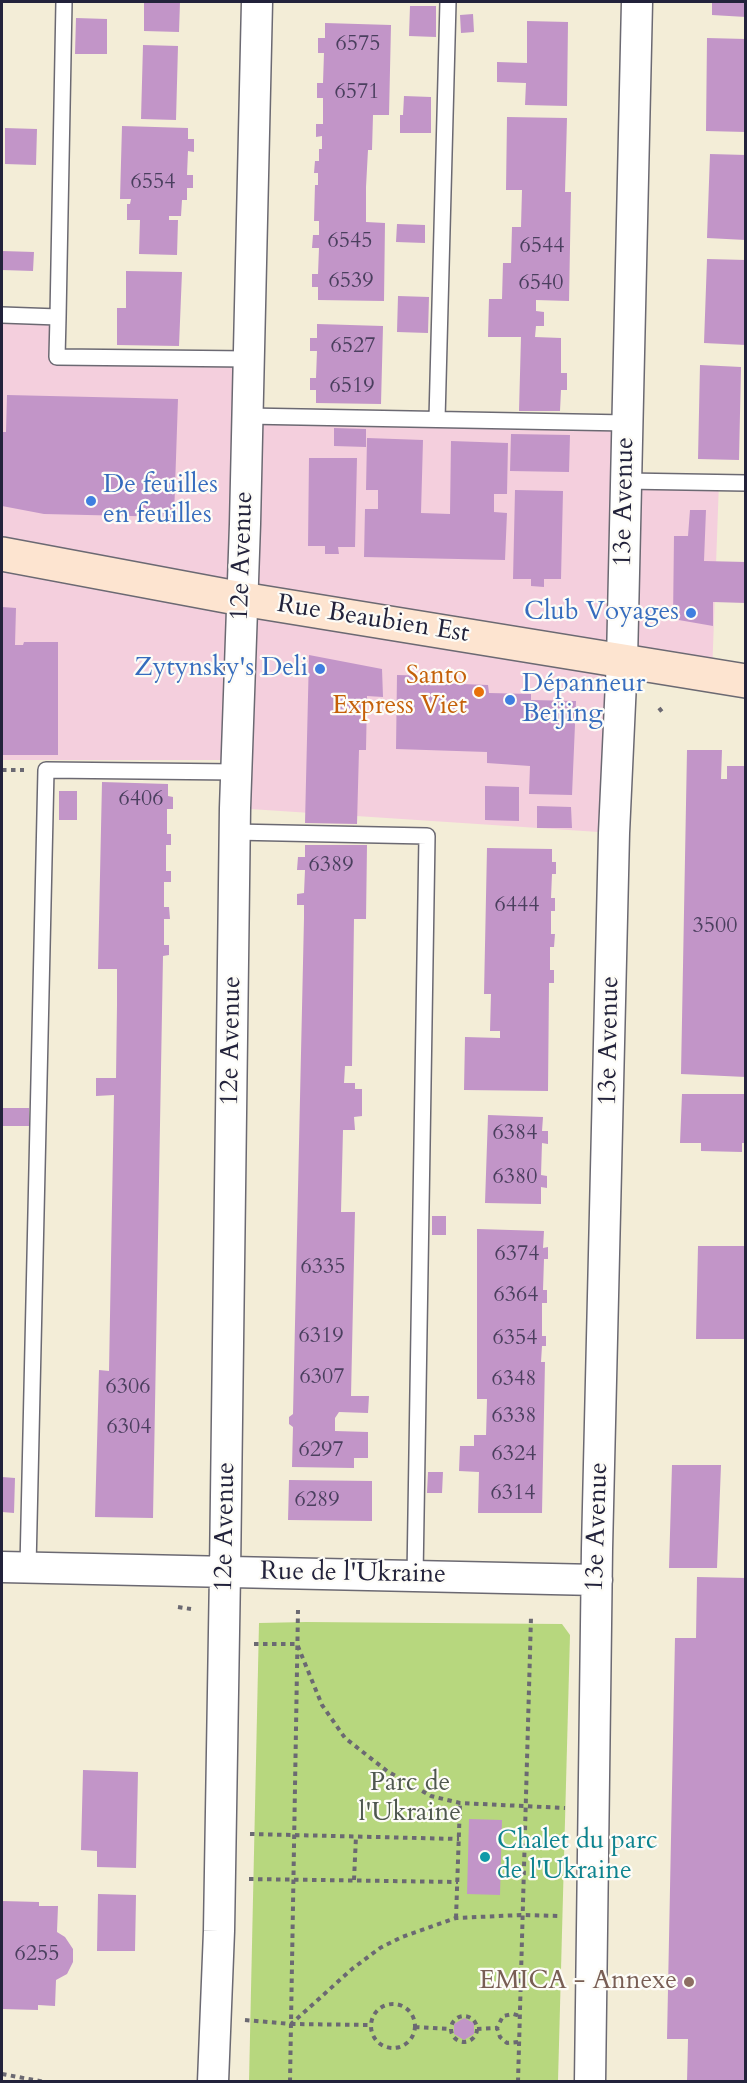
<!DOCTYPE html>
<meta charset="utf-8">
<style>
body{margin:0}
#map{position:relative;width:747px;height:2083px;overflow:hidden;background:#f3edd7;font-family:Cardo,serif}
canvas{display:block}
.frame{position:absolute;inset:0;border:3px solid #22223b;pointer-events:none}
</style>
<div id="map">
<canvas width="747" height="2083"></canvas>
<div class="frame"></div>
</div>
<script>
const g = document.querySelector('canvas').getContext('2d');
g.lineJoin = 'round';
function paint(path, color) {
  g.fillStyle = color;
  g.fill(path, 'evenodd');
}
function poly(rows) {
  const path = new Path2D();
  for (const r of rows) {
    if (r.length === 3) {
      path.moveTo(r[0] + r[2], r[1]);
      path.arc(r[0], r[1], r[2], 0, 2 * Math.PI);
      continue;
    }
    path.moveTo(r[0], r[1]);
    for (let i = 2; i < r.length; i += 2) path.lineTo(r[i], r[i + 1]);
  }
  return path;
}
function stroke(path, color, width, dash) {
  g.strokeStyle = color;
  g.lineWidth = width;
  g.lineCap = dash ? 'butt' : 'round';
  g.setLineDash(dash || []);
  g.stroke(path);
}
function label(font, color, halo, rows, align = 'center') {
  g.font = font + ' Cardo,serif';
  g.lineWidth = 4.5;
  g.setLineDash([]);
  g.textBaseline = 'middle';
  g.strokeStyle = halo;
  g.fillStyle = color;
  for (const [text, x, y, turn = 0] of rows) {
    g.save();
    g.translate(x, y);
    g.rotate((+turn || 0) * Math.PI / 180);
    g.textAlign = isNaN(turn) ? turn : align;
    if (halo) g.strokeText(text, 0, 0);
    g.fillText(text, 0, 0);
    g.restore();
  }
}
paint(poly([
 [2,315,58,317,57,356,249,359,247,416,627,423,626,481,719,482,712,675,622,660,614,833,235,808,231,760,2,760]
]), '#f4cfdd');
paint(poly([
 [306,1622,562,1624,570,1635,558,2081,249,2082,259,1623]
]), '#b7d77e');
paint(poly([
 [144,2,180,2,179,32,144,31],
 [712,2,746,2,746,17,712,15],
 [410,6,436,6,436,37,409,36],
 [473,14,474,32,461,33,460,15],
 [76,18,107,19,107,54,75,54],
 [527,21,568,22,567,106,525,105,526,83,497,82,497,62,527,63],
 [325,23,391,25,389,115,373,115,372,150,368,150,366,187,366,222,385,223,384,301,318,300,318,287,312,287,312,274,318,274,319,248,312,248,313,235,319,235,319,221,314,221,315,185,318,185,318,173,314,173,315,161,319,161,319,149,322,149,322,136,316,137,316,124,323,124,323,98,317,98,317,83,323,83,324,53,318,53,318,38,325,38],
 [707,38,746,39,746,132,706,131],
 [143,45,178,46,176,120,141,119],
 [404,96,431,97,431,133,400,133,400,115,403,115],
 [507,117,567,118,565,192,571,192,569,301,536,300,536,311,544,312,544,326,536,326,535,337,561,338,561,373,567,373,567,390,561,390,560,411,519,411,521,337,488,337,489,299,502,299,503,263,511,263,512,227,521,227,522,190,506,190],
 [122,126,188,128,188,139,194,139,194,152,188,151,187,175,193,175,193,188,187,188,187,200,182,200,181,216,169,216,169,220,178,220,177,255,139,254,140,220,127,220,127,204,130,204,131,199,120,199],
 [5,128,37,129,36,165,5,164],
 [710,154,746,155,746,240,707,238],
 [397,224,425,225,425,243,396,242],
 [2,251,34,252,33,271,2,270],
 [707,259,746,260,746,345,704,343],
 [126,271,182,272,179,346,117,345,117,308,126,308],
 [398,296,429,297,428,333,397,332],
 [317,324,383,326,381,404,316,403,316,390,310,390,310,378,316,378,317,351,310,351,310,338,317,338],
 [700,365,741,367,739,460,698,459],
 [7,395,178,399,174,517,44,514,2,506,2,432,6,432],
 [334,428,366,429,366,447,334,446],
 [511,434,570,435,569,472,510,471],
 [367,438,423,440,421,513,450,514,451,441,508,443,507,494,494,494,494,512,507,513,505,560,364,557,365,509,378,509,378,490,366,490],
 [309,458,357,458,355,547,338,547,339,554,325,554,325,546,308,546],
 [515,490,563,491,561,579,544,579,544,587,531,586,531,579,513,579],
 [690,510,706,510,704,561,746,562,746,603,713,602,713,626,673,619,674,536,688,536],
 [2,607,16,608,15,645,23,645,24,642,58,642,58,755,2,755],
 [309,655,382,669,383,697,367,696,366,750,359,750,357,824,305,823],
 [397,675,435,676,435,683,488,685,489,693,531,694,531,700,576,701,572,795,529,794,530,766,487,763,487,752,396,749],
 [687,750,722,750,721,779,727,779,727,766,746,766,746,1077,681,1074],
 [102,782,168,784,168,796,173,797,173,809,167,809,167,834,171,834,171,845,166,845,166,871,171,871,171,882,164,882,164,907,169,907,170,919,164,919,164,945,169,945,169,955,163,956,153,1518,95,1517,99,1370,109,1371,114,1095,96,1096,96,1078,116,1078,117,1005,117,969,98,969],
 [485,786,519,787,519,821,485,820],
 [59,791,77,791,77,820,59,820],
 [537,806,571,807,572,828,537,828],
 [305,845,367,845,366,919,354,919,352,1066,345,1066,344,1083,355,1083,355,1089,362,1089,362,1116,354,1117,355,1130,343,1130,341,1212,355,1212,351,1396,369,1396,368,1413,339,1412,335,1418,335,1431,368,1432,368,1458,354,1458,354,1468,292,1467,293,1427,289,1424,289,1417,293,1414,304,918,304,905,297,905,297,894,304,893,305,870,297,870,298,857,305,857],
 [487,848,552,849,552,862,556,862,556,874,552,874,551,898,555,898,555,911,551,911,551,934,555,934,554,947,550,947,550,970,554,970,554,983,549,983,548,1091,464,1090,465,1037,500,1038,500,1031,490,1031,491,994,484,994],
 [682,1094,746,1094,746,1143,742,1143,742,1152,701,1151,701,1143,680,1143],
 [2,1108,29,1108,29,1126,2,1126],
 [488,1115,543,1117,542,1131,548,1131,548,1144,542,1143,541,1175,547,1176,547,1188,541,1187,541,1204,485,1203],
 [432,1216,446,1216,446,1235,432,1235],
 [477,1229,544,1231,543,1248,548,1247,548,1259,544,1259,543,1290,547,1290,547,1303,542,1303,542,1336,546,1336,546,1346,542,1346,541,1362,545,1362,542,1513,478,1513,479,1472,459,1471,460,1446,474,1446,474,1435,486,1435,487,1399,477,1399],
 [698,1246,746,1246,746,1339,696,1339],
 [672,1465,721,1465,717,1568,669,1568],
 [428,1472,443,1472,442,1493,427,1493],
 [2,1477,15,1478,14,1513,2,1512],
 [289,1480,372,1481,372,1521,288,1520],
 [697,1577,746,1578,746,2082,687,2082,688,2039,667,2039,675,1638,696,1638],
 [83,1770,138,1772,136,1868,97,1867,97,1851,81,1850],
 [469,1819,502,1820,500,1895,467,1894],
 [98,1894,136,1895,135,1951,97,1951],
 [2,1901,39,1902,39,1906,58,1906,57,1932,65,1937,73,1949,73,1962,67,1974,56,1980,55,2006,38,2005,38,2010,2,2009],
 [464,2018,474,2023,474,2034,464,2040,454,2034,454,2024]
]), '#c295c8');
const lane = poly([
 [2,315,58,317,57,357,249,359],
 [58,317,64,2],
 [247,416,627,423],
 [437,419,448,2],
 [626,481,746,483],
 [234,832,427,836,415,1576],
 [28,1567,46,770,236,772]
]);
const street = poly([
 [2,1567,597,1580],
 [213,2082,219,1931,225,1572,235,808,245,524,257,2],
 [590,2082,597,1549,614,833,622,660,637,2]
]);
const secondary = poly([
 [2,554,242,599,746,681]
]);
stroke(lane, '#6b6972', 18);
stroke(street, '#6b6972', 33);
stroke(secondary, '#6b6972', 36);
stroke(poly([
 [659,708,663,713],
 [2,770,24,770],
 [178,1607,191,1609],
 [254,1644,297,1644,322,1705,345,1738,387,1771,431,1796,460,1803,565,1808],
 [250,1834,459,1839],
 [249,1879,458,1882],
 [354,1880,356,1836],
 [456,1918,460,1803],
 [393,2026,22],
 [464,2029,13],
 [245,2020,291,2024,352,1969,380,1948,402,1937,456,1918,521,1915,561,1916],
 [291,2024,371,2025],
 [415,2027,451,2029],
 [477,2029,497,2028],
 [518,2042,507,2043,500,2037,497,2028,503,2016,513,2014,520,2016],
 [2,2074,45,2082],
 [290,2082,298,1610],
 [518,2082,531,1617]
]), '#6b6972', 4, [4.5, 4.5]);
stroke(lane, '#fff', 15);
stroke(street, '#fff', 30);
stroke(secondary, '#fde4d0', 33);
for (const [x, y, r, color] of [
 [91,501,6,"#3f7fe0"],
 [691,613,6,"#3f7fe0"],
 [320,669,6,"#3f7fe0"],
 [479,692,6,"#e8710a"],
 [510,700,6,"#3f7fe0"],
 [485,1857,6,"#0f9aa8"],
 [689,1982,6,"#8d6e63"]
]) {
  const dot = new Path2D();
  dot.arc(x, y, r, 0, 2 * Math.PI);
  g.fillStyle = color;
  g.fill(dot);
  stroke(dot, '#fdfcf7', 2);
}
label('22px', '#4a3f5e', null, [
 ["6575",358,45],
 ["6571",357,93],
 ["6554",153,183],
 ["6545",350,242],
 ["6544",542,247],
 ["6539",351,282],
 ["6540",541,284],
 ["6527",353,347],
 ["6519",352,387],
 ["6406",141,800],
 ["6389",331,866],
 ["6444",517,906],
 ["3500",715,927],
 ["6384",515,1134],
 ["6380",515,1178],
 ["6374",517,1255],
 ["6335",323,1268],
 ["6364",516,1296],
 ["6319",321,1337],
 ["6354",515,1339],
 ["6307",322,1378],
 ["6348",514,1380],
 ["6306",128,1388],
 ["6338",514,1417],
 ["6304",129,1428],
 ["6297",321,1451],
 ["6324",514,1455],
 ["6314",513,1494],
 ["6289",317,1501],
 ["6255",37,1955]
]);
label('26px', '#366cbe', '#fdfcf7', [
 ["De feuilles",103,486],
 ["en feuilles",103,516],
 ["Club Voyages",679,613,"right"],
 ["Zytynsky's Deli",308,669,"right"],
 ["Dépanneur",522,685],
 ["Beijing",522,715]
], 'left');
label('26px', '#22223b', '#fdfcf7', [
 ["13e Avenue",625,502,-89],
 ["12e Avenue",243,556,-88],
 ["Rue Beaubien Est",373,620,9],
 ["12e Avenue",232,1041,-89],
 ["13e Avenue",610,1041,-89],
 ["12e Avenue",226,1527,-89],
 ["13e Avenue",598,1527,-88],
 ["Rue de l'Ukraine",353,1574,1]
]);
label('26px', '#c56008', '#fdfcf7', [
 ["Santo",467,677],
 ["Express Viet",467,707]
], 'right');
label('26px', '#4f584f', '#fdfcf7', [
 ["Parc de",410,1784],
 ["l'Ukraine",410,1814]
]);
label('26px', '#0d838f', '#fdfcf7', [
 ["Chalet du parc",497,1842],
 ["de l'Ukraine",497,1872]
], 'left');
label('26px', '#785e54', '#fdfcf7', [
 ["EMICA - Annexe",677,1982]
], 'right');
</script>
